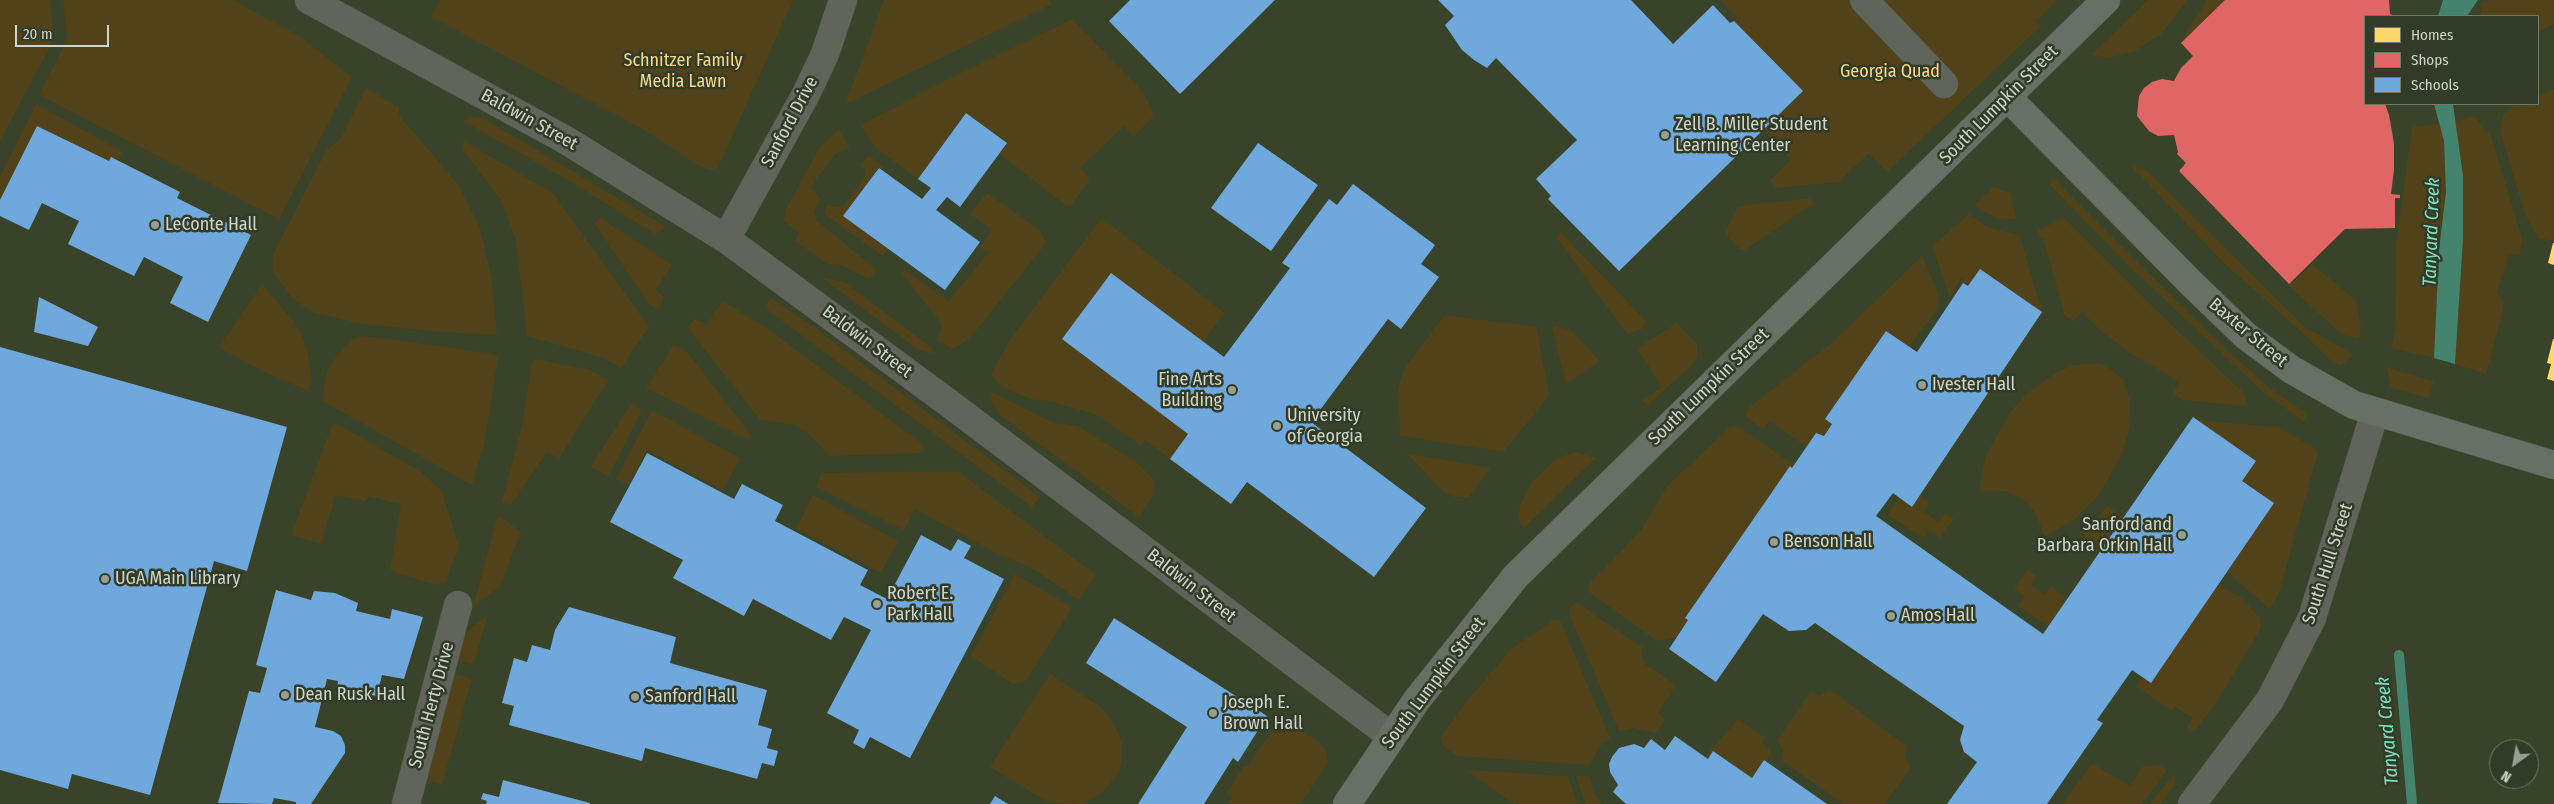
<!DOCTYPE html>
<style>
body{margin:0}
#map{position:relative;width:2554px;height:804px;overflow:hidden;background:#31372c;font-family:"Fira Sans Condensed",sans-serif}
canvas{display:block}
.legend{position:absolute;left:2364px;top:15px;width:175px;height:90px;box-sizing:border-box;background:#323b27;border:1px solid #717967;margin:0;padding:6px 9px;list-style:none;font-size:15px;color:#cfd5c8}
.legend li{display:flex;align-items:center;gap:10px;height:25px}
.legend b{width:25px;border:1px solid #717967}
.north{position:absolute;left:2489px;top:739px;width:50px;height:50px;box-sizing:border-box;background:#323b27;border:1px solid #717967;border-radius:50%;rotate:212deg;font-size:14px;font-weight:700;line-height:20px;text-align:center;color:#cfd5c8}
.north::after{content:'';display:block;margin:auto;width:18px;height:22px;background:#989e91;clip-path:polygon(50% 0,100% 100%,50% 72%,0 100%)}
.scale{position:absolute;left:15px;top:25px;width:94px;height:22px;box-sizing:border-box;border:2px solid #cfd5c8;border-top:0;padding-left:6px;font-size:15px;line-height:18px;white-space:nowrap;color:#cfd5c8;-webkit-text-stroke:4px #323b27;paint-order:stroke}
</style>
<div id="map">
<canvas width="2554" height="804"></canvas>
<ul class="legend">
<li><b style="height:14px;background:#ffd966"></b>Homes</li>
<li><b style="height:14px;background:#e06666"></b>Shops</li>
<li><b style="height:14px;background:#6fa8dc"></b>Schools</li>
</ul>
<div class="north">N</div>
<div class="scale">20 m</div>
</div>
<script>
const g = document.querySelector('canvas').getContext('2d');
g.lineJoin = 'round';
function paint(path, color) {
  g.fillStyle = color;
  g.fill(path, 'evenodd');
}
function poly(rows) {
  const path = new Path2D();
  for (const r of rows) {
    path.moveTo(r[0], r[1]);
    for (let i = 2; i < r.length; i += 2) path.lineTo(r[i], r[i + 1]);
  }
  return path;
}
function stroke(path, color, width, dash) {
  g.strokeStyle = color;
  g.lineWidth = width;
  g.lineCap = dash ? 'butt' : 'round';
  g.setLineDash(dash || []);
  g.stroke(path);
}
function label(font, color, halo, rows, align = 'center') {
  g.font = font + ' "Fira Sans Condensed",sans-serif';
  g.lineWidth = 5;
  g.setLineDash([]);
  g.textBaseline = 'middle';
  g.strokeStyle = halo;
  g.fillStyle = color;
  for (const [text, x, y, turn = 0] of rows) {
    g.save();
    g.translate(x, y);
    g.rotate((+turn || 0) * Math.PI / 180);
    g.textAlign = isNaN(turn) ? turn : align;
    if (halo) g.strokeText(text, 0, 0);
    g.fillText(text, 0, 0);
    g.restore();
  }
}
paint(poly([
 [0,0,2554,0,2554,804,0,804],
 [2365,16,2538,16,2538,104,2365,104],
 [2499,749,2529,749,2529,779,2499,779]
]), '#384329');
paint(poly([
 [0,0,50,0,54,39,0,141],
 [63,0,233,0,299,36,352,77,279,219,39,95,67,40],
 [440,0,793,0,721,161,717,168,711,170,701,167,639,127,431,17],
 [884,0,1050,0,1051,5,850,102,846,102],
 [1720,0,2057,0,2036,21,2041,26,1887,172,1869,153,1839,182,1777,188,1770,181,1791,159,1764,130,1803,91,1734,21,1739,20],
 [2148,0,2188,0,2161,34,2135,51,2108,58,2091,55],
 [2207,0,2225,0,2181,43,2186,33],
 [2490,0,2554,0,2554,24,2538,32,2538,16,2480,16,2482,3],
 [1072,19,1144,93,1154,116,1134,136,1124,126,1080,168,1090,179,1069,208,999,153,1007,142,966,113,918,179,875,147,861,125,942,82],
 [366,88,399,107,399,115,458,184,480,228,492,280,497,335,440,332,363,324,312,312,292,298,273,273,273,254,326,151,341,138],
 [2554,89,2554,241,2538,238,2525,214,2500,131,2503,115,2513,106,2538,104,2538,95],
 [36,104,123,152,117,161,109,161,37,126,0,200,0,177],
 [2474,116,2491,136,2523,241,2519,255,2509,253,2497,293,2503,300,2504,307,2486,374,2455,364,2463,239,2463,176,2455,121],
 [472,117,483,118,665,226,660,234,657,232,655,234,566,179,463,121],
 [2439,124,2444,141,2446,192,2439,250,2434,358,2391,348,2395,328,2396,244,2412,127],
 [839,130,850,148,835,154,814,182,812,188,821,199,814,212,816,220,877,270,868,279,844,266,827,264,795,241,799,233,784,221,786,209,820,147],
 [464,141,553,193,649,327,621,368,604,358,527,336,516,241,501,200,462,149],
 [868,155,884,167,882,170,878,168,844,216,888,249,883,256,824,214,827,204,835,207,843,206,865,177,865,171,861,165],
 [2128,163,2148,172,2305,327,2353,354,2349,359,2341,365,2331,361,2307,337,2226,265],
 [2054,179,2232,355,2271,389,2308,414,2304,422,2262,391,2133,270,2049,184],
 [1994,187,2011,193,2016,219,1998,219,1976,207,1976,204],
 [987,193,1040,230,1046,243,975,332,964,343,952,349,937,339,942,325,902,273,905,270,949,301,988,253,980,247,992,230,970,214],
 [1810,198,1814,203,1745,250,1739,249,1725,232,1738,206],
 [1969,214,1987,227,2020,236,2042,312,1980,270,1968,286,1961,278,1950,298,1932,246],
 [599,217,672,265,656,289,664,298,658,310,649,304,595,224],
 [1102,218,1225,313,1203,342,1111,274,1062,339,1188,434,1170,459,1145,440,1141,445,1095,414,1052,402,1030,399,1002,387,991,374,1011,338],
 [2064,218,2154,308,2245,394,2246,403,2242,406,2183,400,2173,394,2179,381,2131,354,2102,332,2082,312,2074,321,2065,316,2043,238,2040,238,2038,230],
 [1560,232,1646,321,1642,329,1627,334,1557,238],
 [1922,256,1937,291,1939,303,1937,309,1909,347,1886,331,1826,419,1832,424,1824,436,1816,433,1807,447,1769,421,1763,429,1746,417,1746,412,1750,407,1833,342],
 [2312,264,2356,300,2361,326,2359,339,2341,334,2289,286],
 [822,278,842,281,930,346,934,354,918,350],
 [262,284,295,323,303,338,309,357,312,382,308,391,265,372,221,349,221,345],
 [771,298,815,328,1040,497,1032,507,765,308],
 [723,301,771,331,924,445,923,453,829,456,811,436,795,425,760,420,688,328,694,319,707,324],
 [1445,315,1537,327,1549,395,1504,452,1400,436,1398,389,1404,369],
 [1677,323,1697,344,1697,357,1689,368,1648,405,1642,400,1662,387,1637,348],
 [1556,326,1571,330,1600,361,1566,384,1552,328],
 [365,336,489,353,498,356,485,443,472,485,322,401,327,371,337,355,352,339],
 [674,345,689,354,751,435,749,441,646,388],
 [536,359,590,370,609,379,559,458,547,452,510,506,502,501,522,426,531,365],
 [2087,364,2101,364,2109,368,2123,379,2130,399,2130,421,2128,434,2122,454,2099,495,2074,520,2045,537,2035,512,2024,500,2005,491,1979,491,1985,457,2011,411,2026,394,2055,373,2074,365],
 [2386,367,2434,382,2429,398,2391,388],
 [990,391,1052,422,1078,426,1139,464,1155,481,1154,494,1139,517,1001,416,990,399],
 [631,404,642,410,608,477,591,466],
 [652,410,740,458,723,491,647,450,628,485,616,479],
 [2197,420,2278,427,2315,448,2318,453,2279,593,2270,609,2227,572,2274,503,2242,481,2256,461],
 [337,424,420,471,442,491,459,547,446,581,435,585,396,573,390,569,401,505,369,496,365,501,335,495,322,544,291,535,332,425],
 [1732,425,1741,428,1794,465,1792,468,1790,466,1685,618,1688,620,1676,638,1657,641,1590,593,1588,585,1642,529,1667,486],
 [1576,452,1596,458,1524,528,1518,519,1520,505,1531,483,1557,458],
 [1406,453,1491,468,1469,497,1454,497,1443,491],
 [957,471,1096,575,1079,600,1035,570,992,551,915,509,904,530,816,487,821,473],
 [813,495,898,541,881,573,796,529],
 [1920,496,1929,503,1924,512,1939,522,1945,513,1954,519,1940,538,1929,530,1923,538,1888,515,1899,498,1912,507],
 [2107,506,2124,517,2100,553,2080,540,2089,527,2095,531,2101,523,2097,519],
 [498,515,521,532,500,587,473,607],
 [2028,570,2036,576,2031,585,2045,595,2051,587,2065,597,2062,602,2064,604,2048,626,2018,606,2025,597,2014,589],
 [1015,574,1072,607,1026,681,1013,684,971,656],
 [2218,585,2243,599,2260,618,2261,628,2215,705,2194,732,2187,727,2193,718,2175,707,2172,711,2136,686,2142,677,2151,683],
 [1576,602,1642,647,1642,656,1645,664,1676,685,1658,713,1665,720,1656,733,1633,728,1619,731,1569,614,1571,606],
 [488,614,474,664,457,660,464,634],
 [1554,620,1560,620,1610,738,1599,747,1590,765,1456,756,1443,746,1441,737,1467,701,1511,649],
 [453,673,472,679,442,785,422,778],
 [1050,674,1101,707,1116,727,1122,742,1122,761,1117,776,1102,793,1083,804,1049,803,990,767],
 [1830,690,1907,746,1905,758,1911,767,1885,804,1844,804,1782,761,1783,749,1777,741,1810,692,1819,696],
 [1282,717,1320,743,1327,753,1327,764,1301,804,1228,804,1232,798,1226,794,1244,766,1247,767],
 [1738,719,1765,738,1762,743,1771,751,1767,762,1764,760,1752,778,1714,751,1708,759,1705,757],
 [2092,763,2130,786,2143,766,2159,765,2167,770,2142,804,2063,804],
 [1466,770,1568,776,1577,804,1514,804],
 [2174,774,2175,785,2161,804,2150,804],
 [1576,776,1590,776,1593,791,1602,804,1585,804]
]), '#51421a');
paint(poly([
 [2443,0,2478,0,2467,16,2438,16],
 [2434,104,2453,104,2463,176,2463,239,2455,364,2434,358,2439,250,2446,192,2444,141]
]), '#44846e');
paint(poly([
 [2553,243,2554,243,2554,265,2548,263],
 [2553,339,2554,339,2554,381,2547,379,2551,364,2547,363]
]), '#ffd966');
paint(poly([
 [2225,0,2389,0,2390,14,2395,16,2365,16,2365,104,2385,104,2389,115,2394,143,2394,170,2391,194,2400,195,2400,198,2395,198,2395,228,2345,229,2289,284,2179,171,2186,163,2177,154,2178,152,2174,135,2158,136,2149,131,2137,116,2139,96,2144,88,2152,82,2162,79,2174,81,2181,68,2193,56,2181,43]
]), '#e06666');
paint(poly([
 [1130,0,1275,0,1180,94,1109,21],
 [1438,0,1631,0,1673,44,1713,5,1730,23,1734,21,1803,91,1619,271,1548,199,1551,196,1536,179,1577,140,1496,58,1487,68,1474,60,1462,50,1445,25,1454,16],
 [966,113,1007,143,960,207,947,197,936,210,980,242,945,290,843,216,879,168,922,199,931,188,918,179],
 [37,126,109,161,111,157,180,192,177,198,251,235,208,322,170,303,183,277,144,257,134,276,68,244,79,221,42,203,29,230,0,216,0,200],
 [1258,143,1318,185,1271,251,1211,208],
 [1353,184,1435,245,1421,264,1439,277,1401,329,1388,319,1311,422,1426,508,1374,577,1247,482,1231,504,1170,459,1188,434,1062,339,1111,273,1224,357,1290,268,1282,263,1329,199,1337,205],
 [1980,269,2042,312,1912,507,1893,493,1876,516,2043,634,2193,417,2256,461,2242,481,2274,503,2151,683,2132,670,2097,720,2103,723,2047,804,1947,804,1977,762,1964,752,1960,740,1964,726,1815,623,1806,630,1789,631,1763,614,1716,682,1669,649,1688,620,1685,618,1790,466,1792,468,1794,465,1816,433,1824,436,1832,424,1825,419,1886,331,1917,352,1963,283,1968,286],
 [39,297,98,327,88,346,34,332],
 [0,347,287,427,247,571,214,561,150,795,72,774,68,789,0,770],
 [647,453,734,499,742,484,783,505,775,521,868,570,860,585,887,599,921,535,951,551,958,539,971,546,964,558,1004,579,910,758,870,737,864,749,853,743,859,730,827,713,871,630,844,617,831,640,753,599,744,616,673,578,683,560,610,522],
 [276,590,311,600,314,591,335,593,358,603,356,611,390,619,392,609,423,617,404,679,382,675,379,687,384,688,381,697,337,688,338,681,327,679,315,727,333,731,341,736,345,745,345,753,311,804,296,804,296,802,274,798,272,804,218,803,249,691,260,693,267,668,256,665],
 [569,607,676,637,670,663,767,690,758,725,772,729,767,748,778,751,774,766,762,763,757,779,645,748,642,761,509,725,514,706,502,703,514,658,527,662,532,645,550,650,555,630],
 [1114,618,1267,716,1238,762,1233,758,1204,804,1138,804,1187,727,1086,663],
 [1675,736,1708,759,1713,751,1752,778,1764,760,1827,804,1626,804,1613,792,1618,785,1610,772,1609,764,1612,757,1619,748,1634,744,1644,748,1651,739,1665,750],
 [503,780,590,803,590,804,486,804,487,801,481,799,483,793,499,797],
 [995,796,1008,804,990,804]
]), '#6fa8dc');
stroke(poly([
 [2399,655,2412,804]
]), '#44846e', 10);
const minor = poly([
 [309,0,564,139,726,239,946,401,1391,736],
 [1864,0,1944,84],
 [726,239,806,94,825,54,843,0],
 [406,804,458,605],
 [2192,804,2270,700,2312,618,2375,412]
]);
const major = poly([
 [2008,98,2193,285,2246,336,2292,370,2354,405,2554,465],
 [1347,804,1416,701,1516,576,2106,0]
]);
stroke(minor, '#4d5248', 29);
stroke(major, '#4d5248', 29);
stroke(minor, '#60645b', 28);
stroke(major, '#677064', 28);
for (const [x, y, r, color] of [
 [1665,135,5,"#989e91"],
 [155,225,5,"#989e91"],
 [1922,385,5,"#989e91"],
 [1232,390,5,"#989e91"],
 [1277,426,5,"#989e91"],
 [2182,535,5,"#989e91"],
 [1774,542,5,"#989e91"],
 [105,579,5,"#989e91"],
 [877,604,5,"#989e91"],
 [1891,616,5,"#989e91"],
 [285,695,5,"#989e91"],
 [635,697,5,"#989e91"],
 [1213,713,5,"#989e91"]
]) {
  const dot = new Path2D();
  dot.arc(x, y, r, 0, 2 * Math.PI);
  g.fillStyle = color;
  g.fill(dot);
  stroke(dot, '#323b27', 2);
}
label('18px', '#fdd784', '#323b27', [
 ["Schnitzer Family",683,61],
 ["Media Lawn",683,82],
 ["Georgia Quad",1890,72]
]);
label('18px', '#cfd5c8', '#323b27', [
 ["South Lumpkin Street",1999,105,-45],
 ["Baldwin Street",529,120,29],
 ["Sanford Drive",790,122,-62],
 ["Baxter Street",2248,333,40],
 ["Baldwin Street",867,342,37],
 ["South Lumpkin Street",1709,387,-44],
 ["South Hull Street",2328,564,-72],
 ["Baldwin Street",1191,586,38],
 ["South Lumpkin Street",1434,683,-53],
 ["South Herty Drive",432,705,-75]
]);
label('18px', '#cfd5c8', '#323b27', [
 ["Zell B. Miller Student",1675,125],
 ["Learning Center",1675,146],
 ["LeConte Hall",165,225],
 ["Fine Arts",1222,380,"right"],
 ["Building",1222,401,"right"],
 ["Ivester Hall",1932,385],
 ["University",1287,416],
 ["of Georgia",1287,437],
 ["Sanford and",2172,525,"right"],
 ["Barbara Orkin Hall",2172,546,"right"],
 ["Benson Hall",1784,542],
 ["UGA Main Library",115,579],
 ["Robert E.",887,594],
 ["Park Hall",887,615],
 ["Amos Hall",1901,616],
 ["Dean Rusk Hall",295,695],
 ["Sanford Hall",645,697],
 ["Joseph E.",1223,703],
 ["Brown Hall",1223,724]
], 'left');
label('italic 19px', '#7ae2bf', '#323b27', [
 ["Tanyard Creek",2432,232,-88],
 ["Tanyard Creek",2388,731,-95]
]);
</script>
